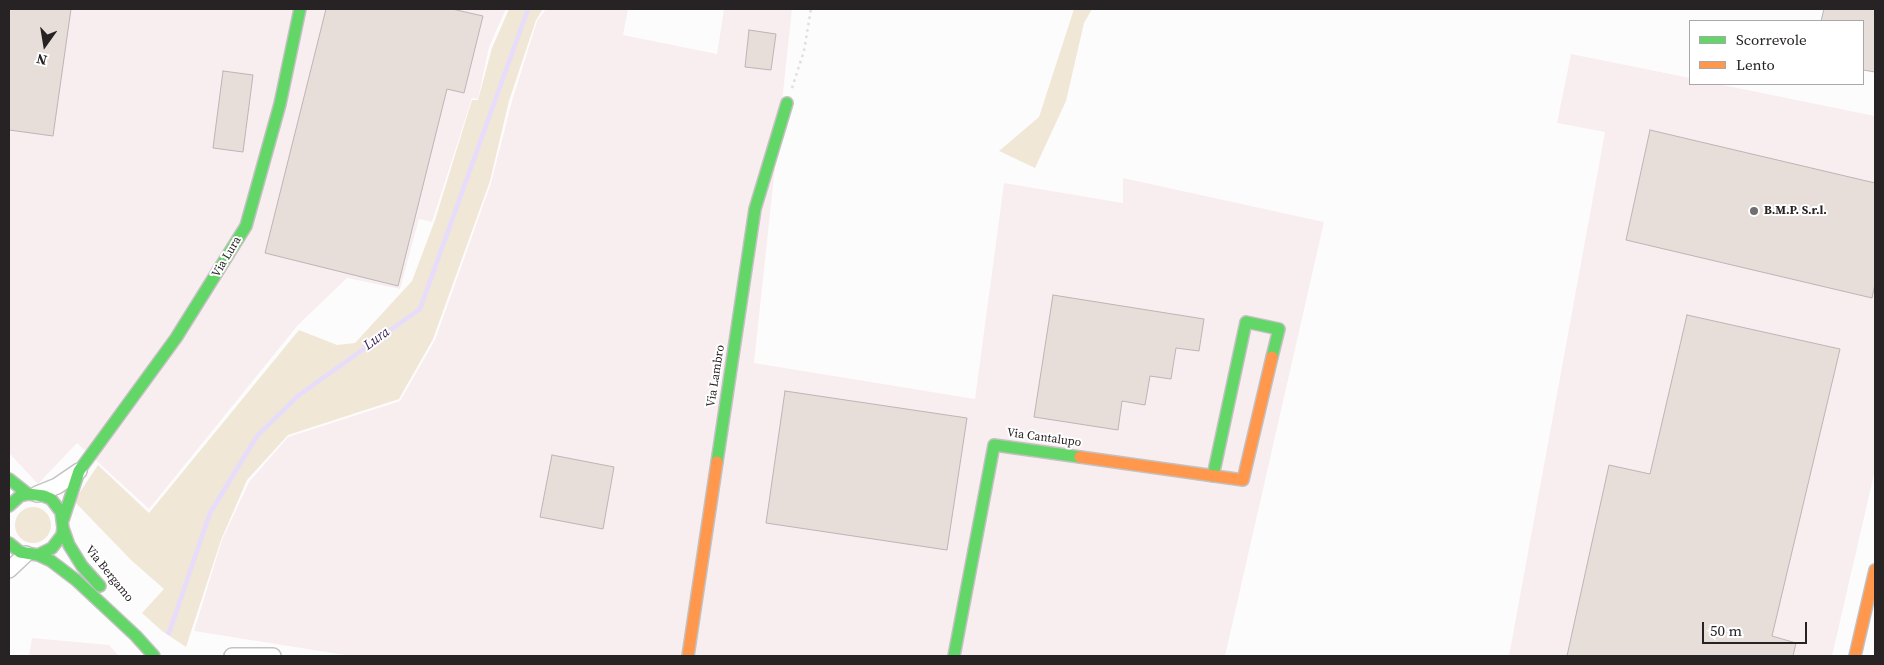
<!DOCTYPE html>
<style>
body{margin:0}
#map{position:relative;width:1884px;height:665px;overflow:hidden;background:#fdfcfc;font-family:"Source Serif 4",serif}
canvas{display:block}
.frame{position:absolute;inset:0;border:10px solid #272223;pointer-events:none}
.legend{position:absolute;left:1689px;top:20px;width:175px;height:65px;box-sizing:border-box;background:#fff;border:1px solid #a9a7a7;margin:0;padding:6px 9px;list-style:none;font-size:15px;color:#272223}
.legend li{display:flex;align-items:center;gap:10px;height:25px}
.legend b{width:25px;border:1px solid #a9a7a7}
.north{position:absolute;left:20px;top:20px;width:50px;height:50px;-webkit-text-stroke:4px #fff;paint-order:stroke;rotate:193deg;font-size:14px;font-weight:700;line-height:20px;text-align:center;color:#272223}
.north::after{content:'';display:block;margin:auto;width:18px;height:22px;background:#272223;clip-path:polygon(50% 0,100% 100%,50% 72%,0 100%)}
.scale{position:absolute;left:1702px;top:622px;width:105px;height:22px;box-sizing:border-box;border:2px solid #272223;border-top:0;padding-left:6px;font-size:15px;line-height:18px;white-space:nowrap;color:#272223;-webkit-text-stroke:4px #fff;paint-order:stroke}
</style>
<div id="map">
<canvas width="1884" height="665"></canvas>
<div class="frame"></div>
<ul class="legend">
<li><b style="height:6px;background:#63d668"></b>Scorrevole</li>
<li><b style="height:6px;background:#ff974d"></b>Lento</li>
</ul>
<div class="north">N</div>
<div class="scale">50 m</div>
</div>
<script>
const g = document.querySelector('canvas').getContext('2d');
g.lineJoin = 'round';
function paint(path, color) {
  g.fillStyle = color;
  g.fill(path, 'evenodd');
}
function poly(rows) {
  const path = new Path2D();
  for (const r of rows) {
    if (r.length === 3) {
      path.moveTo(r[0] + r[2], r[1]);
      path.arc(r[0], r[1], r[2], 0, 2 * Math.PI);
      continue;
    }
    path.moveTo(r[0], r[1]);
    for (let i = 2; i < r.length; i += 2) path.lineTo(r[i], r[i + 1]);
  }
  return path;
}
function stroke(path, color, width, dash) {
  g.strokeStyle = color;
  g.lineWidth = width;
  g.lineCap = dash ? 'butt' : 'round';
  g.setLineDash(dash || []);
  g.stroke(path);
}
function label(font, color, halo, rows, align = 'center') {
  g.font = font + ' "Source Serif 4",serif';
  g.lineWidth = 4;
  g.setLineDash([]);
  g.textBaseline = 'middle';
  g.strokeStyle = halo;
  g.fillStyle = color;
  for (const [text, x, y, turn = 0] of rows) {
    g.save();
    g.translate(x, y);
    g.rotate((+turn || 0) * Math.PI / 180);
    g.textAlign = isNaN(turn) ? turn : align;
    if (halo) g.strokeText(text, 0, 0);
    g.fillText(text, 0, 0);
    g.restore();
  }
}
paint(poly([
 [9,9,506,9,489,47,478,99,472,98,432,222,419,219,400,289,347,278,298,325,149,509,77,443,38,484,9,453],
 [546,9,628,9,623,35,717,54,724,9,792,9,754,363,975,399,1004,183,1123,203,1123,178,1324,222,1225,656,351,656,194,631,222,540,249,482,288,437,400,401,435,340,491,183,512,101,537,21],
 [1571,54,1690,78,1690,84,1718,84,1875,116,1875,470,1832,656,1509,656,1605,132,1557,123],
 [32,638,109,645,119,656,29,656]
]), '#f9eeef');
paint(poly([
 [509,9,543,9,536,20,509,101,490,181,433,339,399,399,288,435,247,480,221,540,186,647,162,631,142,613,164,589,131,560,74,501,98,465,149,513,299,330,337,345,355,343,412,281,435,220,472,100,478,100,492,48],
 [1074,9,1092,9,1084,23,1066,101,1035,168,999,151,1039,117],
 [33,525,18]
]), '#f0e7d7');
stroke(poly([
 [169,633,210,513,257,436,299,395,420,309,528,9]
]), '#e7dcfb', 4.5);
const building = poly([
 [9,9,71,9,53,136,9,130,9,9],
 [326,9,452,9,483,16,464,93,447,89,398,286,265,253,326,9],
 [1824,9,1875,9,1875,72,1863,70,1863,21,1821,21,1824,9],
 [749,30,776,34,771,70,745,67,749,30],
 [223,71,253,75,243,152,213,148,223,71],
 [1650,130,1875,183,1875,284,1872,298,1626,240,1650,130],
 [1053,295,1204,319,1199,351,1176,348,1171,379,1150,376,1145,405,1122,401,1118,430,1034,417,1053,295],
 [1687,315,1840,349,1772,636,1796,643,1793,656,1567,656,1609,465,1650,474,1687,315],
 [785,391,967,418,947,550,766,523,785,391],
 [552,455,614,467,603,529,540,517,552,455]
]);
paint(building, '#e7ddd9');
stroke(building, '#bab7b6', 1);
const street = poly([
 [37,494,57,486,79,471],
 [9,570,26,554],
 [232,656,273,656]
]);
const fast = poly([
 [717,462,755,209,787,103],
 [1213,476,1246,322,1279,329,1272,357],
 [9,479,28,494],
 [9,506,20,496,28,494,44,496,51,499,61,512,63,528,62,535,52,548,38,555,20,552,9,543],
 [63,520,79,471,176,338,246,226,280,104,300,9],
 [63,528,69,545,82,566,100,586],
 [38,555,51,561,76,580,136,636,154,656],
 [954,656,994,445,1080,457]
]);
const slow = poly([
 [1080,457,1243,480,1272,357],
 [688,656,717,462],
 [1855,656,1875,570]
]);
stroke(street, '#c4c1c2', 18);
stroke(fast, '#c4c1c2', 14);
stroke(slow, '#c4c1c2', 14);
stroke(poly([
 [792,88,804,51,811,9]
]), '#dfdfdf', 2.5, [2.5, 4]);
stroke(street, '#fff', 15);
stroke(fast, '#63d668', 11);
stroke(slow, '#ff974d', 11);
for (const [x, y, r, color] of [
 [1754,211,5,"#726e6f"]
]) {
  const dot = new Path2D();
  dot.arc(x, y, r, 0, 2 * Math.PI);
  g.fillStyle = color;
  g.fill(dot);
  stroke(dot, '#fff', 2);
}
label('bold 12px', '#272223', '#fff', [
 ["B.M.P. S.r.l.",1764,211]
], 'left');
label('12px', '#272223', '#fff', [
 ["Via Lura",227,257,-59],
 ["Via Lambro",716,376,-81],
 ["Via Cantalupo",1044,438,8],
 ["Via Bergamo",109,574,51]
]);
label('italic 14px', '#3d265b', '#fff', [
 ["Lura",377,339,-36]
]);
</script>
